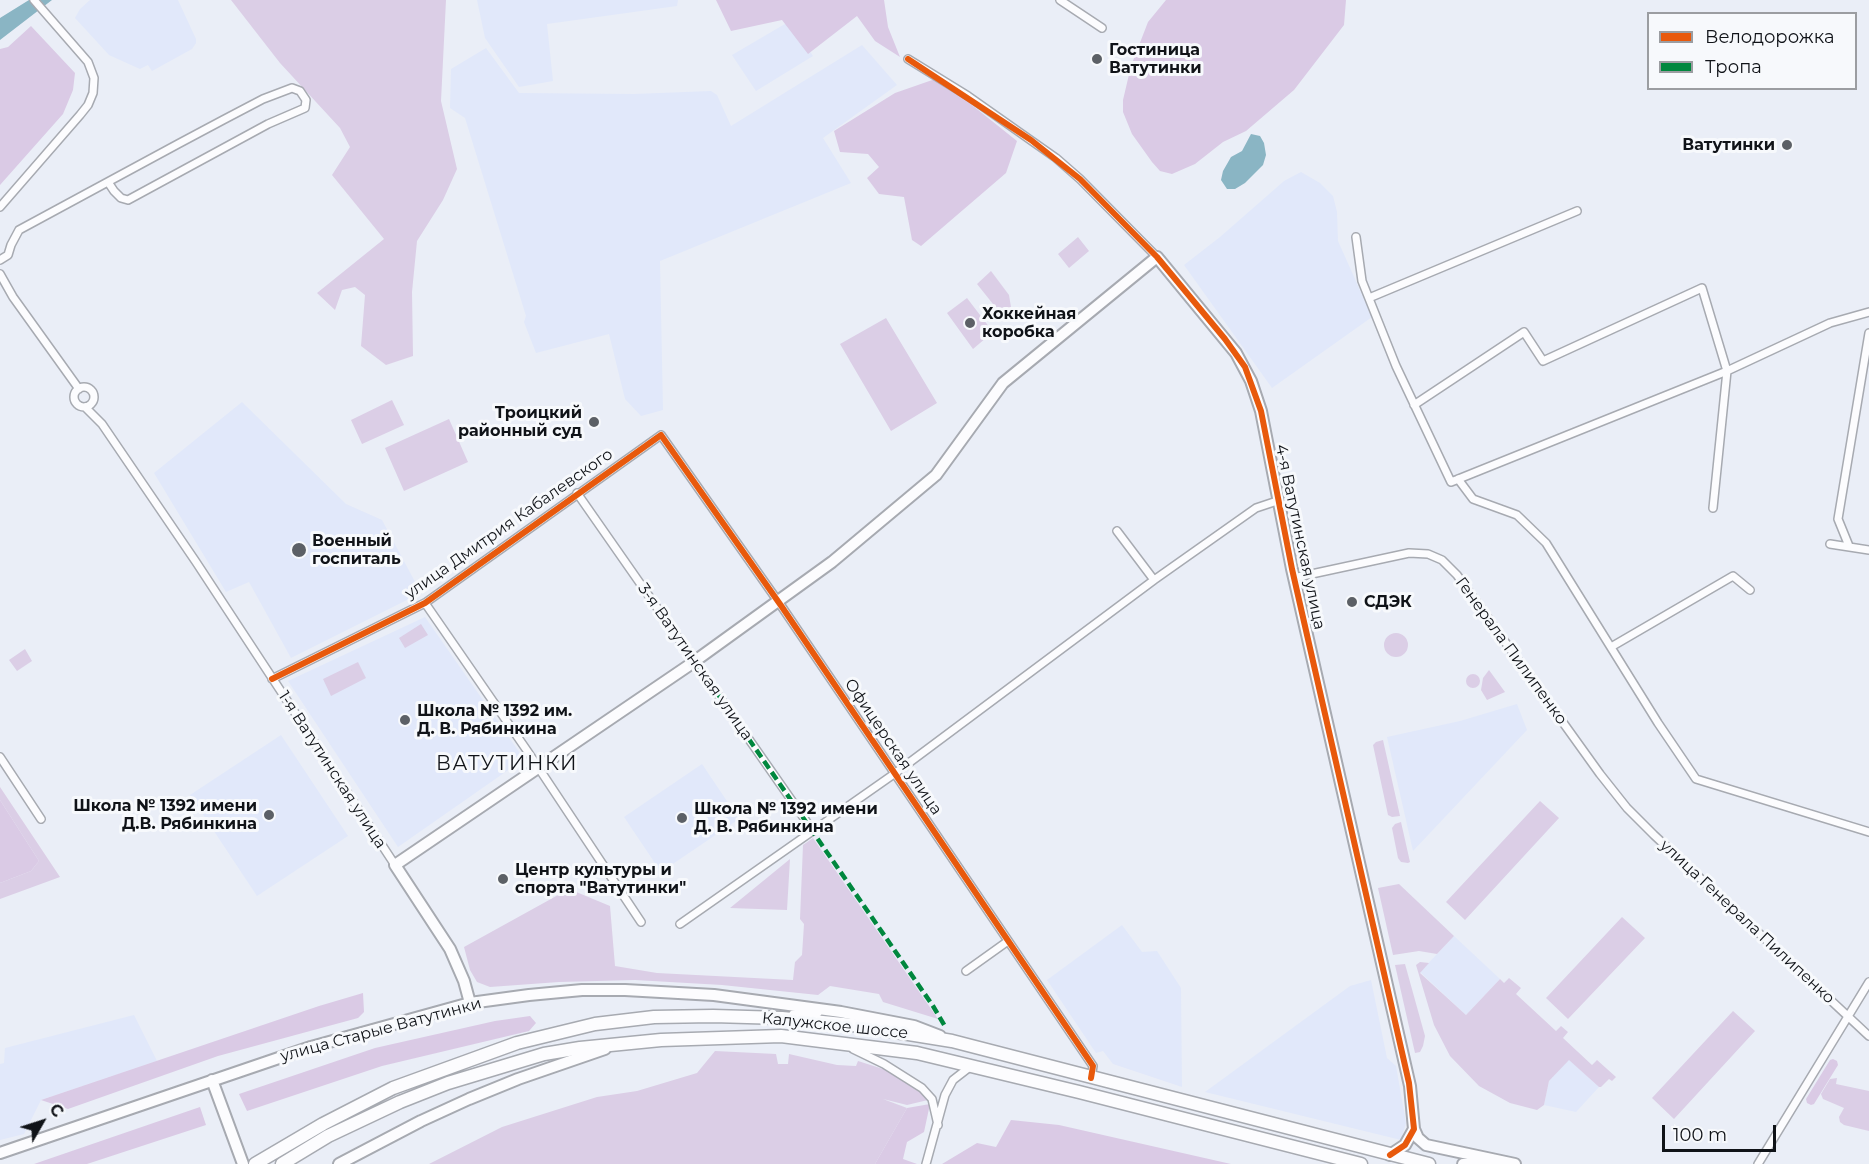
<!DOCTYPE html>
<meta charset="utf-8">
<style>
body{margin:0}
#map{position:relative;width:1869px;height:1164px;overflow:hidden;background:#eaeef7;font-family:Montserrat,sans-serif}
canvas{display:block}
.legend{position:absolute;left:1647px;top:12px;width:210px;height:78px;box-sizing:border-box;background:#f7f9fc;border:2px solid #9b9da1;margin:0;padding:8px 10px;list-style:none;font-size:18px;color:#101318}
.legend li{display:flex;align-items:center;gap:12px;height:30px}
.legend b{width:30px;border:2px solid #9b9da1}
.north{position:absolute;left:12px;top:1092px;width:60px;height:60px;-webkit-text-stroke:4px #f7f9fc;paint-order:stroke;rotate:51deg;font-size:16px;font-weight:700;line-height:24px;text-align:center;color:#101318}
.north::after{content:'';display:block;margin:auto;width:21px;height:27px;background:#101318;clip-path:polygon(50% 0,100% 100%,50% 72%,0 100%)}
.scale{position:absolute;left:1662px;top:1125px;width:114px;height:27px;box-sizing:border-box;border:3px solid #101318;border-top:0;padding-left:8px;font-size:18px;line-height:21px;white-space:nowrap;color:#101318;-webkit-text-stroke:4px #f7f9fc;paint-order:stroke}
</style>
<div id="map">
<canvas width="1869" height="1164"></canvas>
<ul class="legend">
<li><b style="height:8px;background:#e8590c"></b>Велодорожка</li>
<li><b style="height:8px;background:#00873e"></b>Тропа</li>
</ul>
<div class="north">С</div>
<div class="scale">100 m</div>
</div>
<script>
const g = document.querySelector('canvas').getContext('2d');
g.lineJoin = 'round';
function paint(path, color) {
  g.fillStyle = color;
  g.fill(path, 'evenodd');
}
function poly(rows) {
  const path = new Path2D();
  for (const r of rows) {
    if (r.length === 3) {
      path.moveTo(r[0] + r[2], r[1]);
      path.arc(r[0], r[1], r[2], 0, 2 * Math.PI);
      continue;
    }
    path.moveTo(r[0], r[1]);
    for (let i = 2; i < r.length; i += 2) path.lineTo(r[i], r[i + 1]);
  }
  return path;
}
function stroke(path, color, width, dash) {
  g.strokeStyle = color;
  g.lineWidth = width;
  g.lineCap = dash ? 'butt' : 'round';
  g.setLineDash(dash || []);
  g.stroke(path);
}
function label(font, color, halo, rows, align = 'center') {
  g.font = font + ' Montserrat,sans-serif';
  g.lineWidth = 6;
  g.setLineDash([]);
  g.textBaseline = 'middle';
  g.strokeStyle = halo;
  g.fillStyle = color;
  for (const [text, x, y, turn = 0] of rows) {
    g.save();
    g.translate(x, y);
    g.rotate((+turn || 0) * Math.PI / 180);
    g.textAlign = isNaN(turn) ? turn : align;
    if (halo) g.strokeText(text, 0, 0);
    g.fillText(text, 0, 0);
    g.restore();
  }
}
paint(poly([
 [90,0,178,0,196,39,196,43,192,49,152,71,148,65,140,69,109,55,75,18,80,9],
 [477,0,678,0,677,6,547,24,553,81,519,87,485,38],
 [790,21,813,56,756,91,732,55],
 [862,45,897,85,823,138,851,183,660,261,663,410,641,416,625,399,609,334,536,353,524,322,526,316,465,118,450,108,451,69,486,48,519,93,634,94,711,91,717,95,731,126],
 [1301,172,1320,183,1333,196,1337,212,1338,241,1372,317,1272,388,1184,265,1220,237,1284,181],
 [242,402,346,504,382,520,421,593,291,658,249,582,226,592,154,473],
 [425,617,524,759,398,847,288,681],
 [1517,704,1527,730,1413,851,1387,737,1460,721],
 [281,735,348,836,257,896,190,795],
 [702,764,739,819,661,872,624,817],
 [1122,925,1142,952,1157,951,1181,988,1182,1087,1113,1064,1103,1051,1096,1053,1047,980],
 [1454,936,1500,979,1466,1015,1420,972],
 [1371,980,1387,1058,1396,1066,1406,1123,1401,1140,1205,1092,1350,986],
 [134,1015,157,1061,41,1100,24,1134,0,1140,0,1064,4,1063,5,1048],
 [1569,1059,1599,1087,1576,1112,1544,1105,1549,1081]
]), '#e1e8fa');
paint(poly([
 [231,0,446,0,441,101,457,169,443,200,417,241,412,292,413,356,386,365,361,346,365,295,355,287,342,290,335,310,317,293,384,239,332,175,350,147,340,128,280,63],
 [1078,237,1089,251,1069,268,1058,254],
 [991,271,1009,295,1012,313,1005,319,977,284],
 [967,298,993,332,973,349,947,313],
 [886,318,937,403,891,431,840,344],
 [392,400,404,425,362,444,351,420],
 [449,419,468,462,404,491,385,448],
 [421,624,428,635,405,648,399,638],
 [1396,645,12],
 [25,649,32,661,17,671,9,660],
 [358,662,366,678,331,696,323,679],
 [1489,670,1505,692,1487,700,1481,690,1483,678],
 [1473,681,7],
 [1383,740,1400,816,1392,817,1388,815,1373,745,1376,742],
 [0,787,60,877,0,899,0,883,31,871,39,861,0,800],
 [1540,801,1559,818,1465,920,1446,902],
 [1401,822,1410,862,1408,863,1401,862,1398,858,1392,828,1395,824],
 [813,838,938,1019,883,1002,879,994,830,986,818,995,722,985,635,980,559,982,490,987,477,982,470,970,464,947,569,889,610,906,615,966,657,973,793,980,795,962,802,955,804,924,800,919,803,845],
 [790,859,787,910,730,908],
 [1399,884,1454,936,1437,954,1419,951,1393,955,1378,888],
 [1622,917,1645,938,1568,1019,1546,998],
 [1420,962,1429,963,1420,973,1466,1015,1500,979,1504,983,1509,978,1521,988,1516,994,1556,1031,1561,1026,1568,1032,1563,1038,1592,1065,1597,1060,1616,1077,1612,1081,1609,1079,1601,1087,1599,1087,1569,1060,1549,1081,1544,1105,1537,1110,1510,1103,1479,1086,1450,1056,1434,1025,1416,965],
 [1405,964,1425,1036,1423,1046,1420,1052,1415,1053,1395,965],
 [1733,1011,1755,1031,1674,1119,1652,1098],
 [715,1051,776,1054,778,1064,788,1064,789,1054,837,1065,856,1066,858,1061,902,1075,924,1090,928,1100,907,1105,883,1099,907,1108,875,1164,429,1164,502,1127,597,1097,637,1091,697,1073],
 [1837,1078,1836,1084,1869,1091,1869,1131,1844,1125,1840,1122,1839,1117,1844,1108,1823,1099,1821,1094,1830,1079]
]), '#dbcee6');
paint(poly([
 [716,0,884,0,888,27,900,57,875,41,857,16,808,54,782,20,731,31],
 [1166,0,1346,0,1344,25,1294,90,1246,131,1223,142,1195,164,1172,174,1160,171,1152,162,1132,134,1123,112,1123,100,1131,66,1148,22],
 [31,26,75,73,73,90,63,114,0,185,0,49,8,47],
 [938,78,1017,141,1006,173,921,246,912,240,904,197,879,194,867,178,879,167,868,154,840,152,834,131,895,93],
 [0,800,39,861,31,871,0,883],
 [363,993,364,1012,358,1018,218,1056,68,1109,41,1100,319,1006],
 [530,1016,536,1023,529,1031,382,1066,247,1111,239,1094,375,1048,495,1021],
 [1833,1059,1837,1061,1838,1065,1814,1104,1811,1105,1807,1103,1806,1099,1830,1060],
 [930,1104,924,1132,907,1142,903,1159,917,1164,875,1164,907,1108],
 [200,1107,206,1125,87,1164,34,1164],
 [1011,1120,1059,1125,1231,1164,942,1164,977,1143,996,1147]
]), '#dacae5');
paint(poly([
 [29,0,52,0,0,40,0,18],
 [1251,134,1260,136,1264,143,1266,155,1263,165,1245,183,1235,189,1227,189,1221,180,1223,171,1231,157,1242,151]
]), '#8ab5c4');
const street = poly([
 [1060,0,1102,28],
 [908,59,968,96,1056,158,1080,179,1157,257],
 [0,207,80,115,88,105,93,93,94,78,88,62,34,0],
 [1356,237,1362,281,1396,366,1451,482,1727,371,1702,288,1543,361,1524,332,1414,405],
 [0,260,8,255,11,245,19,230,178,144,223,120,263,99,292,88,300,91,306,100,305,108,268,124,128,200,121,198,114,191,108,182],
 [0,274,13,297,79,389],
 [1369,298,1577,211],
 [84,397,10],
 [85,407,102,424,196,562,395,865],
 [1458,479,1473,499,1517,515,1546,543,1658,723,1696,779,1869,832],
 [577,493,813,831],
 [1713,508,1727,371,1830,323,1869,312],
 [1117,531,1154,580],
 [1830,544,1869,550],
 [1849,546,1838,519,1869,333],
 [1293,578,1409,553,1428,554,1442,560,1457,575,1600,774,1627,808,1654,835,1869,1036],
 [425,603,528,752,641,922],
 [1611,647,1733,576,1750,590],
 [272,679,425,603,661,435,782,607,1093,1066,1091,1078],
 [0,757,41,819],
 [680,924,894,774,1154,580,1256,508,1277,501],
 [966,971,1008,941],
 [793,1014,818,1013],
 [853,1049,884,1064,922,1088,932,1099,938,1125],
 [926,1164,945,1095,953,1080,971,1066],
 [1758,1164,1869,982]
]);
const secondary = poly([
 [470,1003,464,981,450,949,395,865,688,666,832,562,936,475,1003,383,1157,257,1236,353,1251,381,1261,411,1292,569,1410,1086,1414,1129,1405,1145,1390,1155],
 [212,1080,243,1164],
 [1414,1129,1418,1138,1426,1145,1515,1164],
 [0,1153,311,1047,470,1003,529,995,582,990,625,990,714,995,841,1012,914,1026,940,1036],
 [339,1164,421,1121,469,1099,518,1079,605,1049],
 [1463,1164,1492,1164]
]);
const highway = poly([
 [255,1164,323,1124,393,1088,517,1043,595,1024,654,1017,713,1016,782,1018,853,1025,952,1041,1429,1164],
 [282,1164,328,1136,400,1102,448,1083,544,1054,580,1048,661,1040,781,1036,917,1053,1079,1092,1361,1164]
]);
stroke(street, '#a7aab1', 10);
stroke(secondary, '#a7aab1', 14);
stroke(highway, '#a7aab1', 15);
stroke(street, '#fcfcfe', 7);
stroke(secondary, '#fcfcfe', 10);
stroke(highway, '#fcfcfe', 12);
stroke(poly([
 [695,661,933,1006,946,1028]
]), '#00873e', 4.5, [9, 4.5]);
stroke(poly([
 [908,59,1031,140,1080,179,1157,257,1225,339,1245,367,1261,411,1292,569,1409,1083,1414,1129,1405,1145,1390,1155],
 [272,679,425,603,661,435,782,607,1093,1066,1091,1078]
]), '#e8590c', 6);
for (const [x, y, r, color] of [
 [1097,59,6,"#5c6066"],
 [1787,145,6,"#5c6066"],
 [970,323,6,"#5c6066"],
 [594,422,6,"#5c6066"],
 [299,550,8,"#5c6066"],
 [1352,602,6,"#5c6066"],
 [405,720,6,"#5c6066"],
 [269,815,6,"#5c6066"],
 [682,818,6,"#5c6066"],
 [503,879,6,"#5c6066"]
]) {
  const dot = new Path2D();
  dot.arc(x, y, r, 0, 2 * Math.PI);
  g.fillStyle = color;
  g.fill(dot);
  stroke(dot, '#f7f9fc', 2);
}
label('bold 16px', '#101318', '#f7f9fc', [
 ["Гостиница",1109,50],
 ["Ватутинки",1109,68],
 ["Ватутинки",1775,145,"right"],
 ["Хоккейная",982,314],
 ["коробка",982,332],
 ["Троицкий",582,413,"right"],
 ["районный суд",582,431,"right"],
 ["Военный",312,541],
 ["госпиталь",312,559],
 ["СДЭК",1364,602],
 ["Школа № 1392 им.",417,711],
 ["Д. В. Рябинкина",417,729],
 ["Школа № 1392 имени",257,806,"right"],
 ["Д.В. Рябинкина",257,824,"right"],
 ["Школа № 1392 имени",694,809],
 ["Д. В. Рябинкина",694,827],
 ["Центр культуры и",515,870],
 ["спорта \"Ватутинки\"",515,888]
], 'left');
label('16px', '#101318', '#f7f9fc', [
 ["улица Дмитрия Кабалевского",509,524,-35],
 ["4-я Ватутинская улица",1300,537,78],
 ["Генерала Пилипенко",1511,651,54],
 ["3-я Ватутинская улица",695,662,55],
 ["Офицерская улица",893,747,56],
 ["1-я Ватутинская улица",332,770,57],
 ["улица Генерала Пилипенко",1747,922,43],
 ["Калужское шоссе",835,1026,6],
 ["улица Старые Ватутинки",381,1030,-15]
]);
g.letterSpacing = '1.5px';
label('20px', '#101318', '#f7f9fc', [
 ["ВАТУТИНКИ",507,764]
]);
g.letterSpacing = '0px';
</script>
